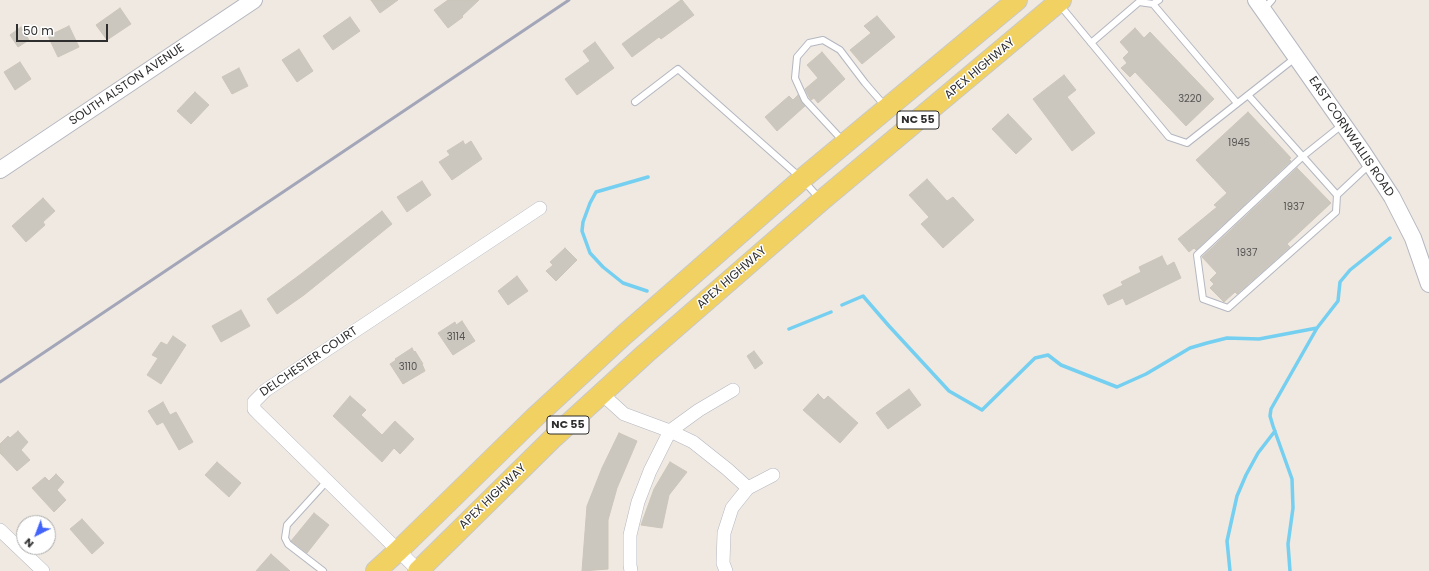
<!DOCTYPE html>
<style>
body{margin:0}
#map{position:relative;width:1429px;height:571px;overflow:hidden;background:#efe9e1;font-family:Poppins,sans-serif}
canvas{display:block}
.north{position:absolute;left:16px;top:515px;width:40px;height:40px;box-sizing:border-box;background:#fff;border:1px solid #ababab;border-radius:50%;rotate:222deg;font-size:11px;font-weight:700;line-height:16px;text-align:center;color:#2e2e2e}
.north::after{content:'';display:block;margin:auto;width:14px;height:18px;background:#4264fb;clip-path:polygon(50% 0,100% 100%,50% 72%,0 100%)}
.scale{position:absolute;left:16px;top:24px;width:92px;height:18px;box-sizing:border-box;border:2px solid #2e2e2e;border-top:0;padding-left:5px;font-size:12px;line-height:14px;white-space:nowrap;color:#2e2e2e;-webkit-text-stroke:3px #fff;paint-order:stroke}
</style>
<div id="map">
<canvas width="1429" height="571"></canvas>
<div class="north">N</div>
<div class="scale">50 m</div>
</div>
<script>
const g = document.querySelector('canvas').getContext('2d');
g.lineJoin = 'round';
function poly(rows) {
  const path = new Path2D();
  for (const r of rows) {
    path.moveTo(r[0], r[1]);
    for (let i = 2; i < r.length; i += 2) path.lineTo(r[i], r[i + 1]);
  }
  return path;
}
function stroke(path, color, width, dash) {
  g.strokeStyle = color;
  g.lineWidth = width;
  g.lineCap = dash ? 'butt' : 'round';
  g.setLineDash(dash || []);
  g.stroke(path);
}
function paint(path, color) {
  g.fillStyle = color;
  g.fill(path, 'evenodd');
}
function label(font, color, halo, rows, align = 'center') {
  g.font = font + ' Poppins,sans-serif';
  g.lineWidth = 3;
  g.setLineDash([]);
  g.textBaseline = 'middle';
  g.strokeStyle = halo;
  g.fillStyle = color;
  for (const [text, x, y, turn = 0] of rows) {
    g.save();
    g.translate(x, y);
    g.rotate((+turn || 0) * Math.PI / 180);
    g.textAlign = isNaN(turn) ? turn : align;
    if (halo) g.strokeText(text, 0, 0);
    g.fillText(text, 0, 0);
    g.restore();
  }
}
stroke(poly([
 [647,291,623,283,603,267,590,253,582,231,583,222,590,203,596,192,648,177],
 [842,305,863,296,889,326,949,391,982,410,1035,358,1048,355,1061,365,1117,387,1146,374,1190,348,1207,343,1227,338,1259,339,1317,328],
 [789,329,831,312],
 [1230,571,1227,541,1237,496,1246,475,1258,453,1275,431],
 [1290,571,1288,544,1293,508,1292,479,1273,426,1270,416,1271,409,1317,328,1338,301,1340,282,1350,270,1390,238]
]), '#75cff0', 3.5);
const building = poly([
 [371,0,398,0,380,13,371,0],
 [448,0,479,0,462,16,463,17,448,28,434,10,448,0],
 [681,0,682,0,694,15,661,39,659,37,632,57,622,44,681,0],
 [120,8,131,24,107,40,96,25,120,8],
 [877,16,895,37,862,64,850,50,871,33,864,26,877,16],
 [350,17,360,31,333,50,323,36,350,17],
 [69,26,79,47,58,57,48,36,69,26],
 [21,27,29,40,18,47,10,35,21,27],
 [1135,28,1144,38,1150,32,1214,99,1186,126,1135,72,1130,77,1121,68,1127,63,1123,58,1129,52,1120,42,1135,28],
 [595,42,614,68,577,95,565,79,590,61,583,51,595,42],
 [299,49,313,71,297,82,282,60,299,49],
 [822,52,845,79,818,103,814,98,811,100,809,97,805,89,818,78,807,65,822,52],
 [20,62,31,79,15,90,4,72,20,62],
 [239,68,248,86,232,94,222,77,239,68],
 [1064,75,1076,90,1067,97,1095,133,1072,151,1033,99,1064,75],
 [195,92,209,105,191,124,177,111,195,92],
 [798,95,805,106,777,131,765,117,789,96,793,100,798,95],
 [1248,112,1291,158,1289,159,1291,161,1196,250,1194,248,1189,252,1178,239,1217,207,1214,205,1227,193,1196,160,1248,112],
 [1008,114,1032,139,1016,154,992,129,1008,114],
 [463,141,465,145,471,141,482,159,452,180,439,162,450,155,447,151,463,141],
 [1297,168,1331,203,1287,244,1290,247,1237,294,1235,292,1224,302,1210,288,1214,284,1210,280,1217,273,1202,257,1297,168],
 [927,179,947,201,953,197,974,220,943,248,921,224,929,217,909,195,927,179],
 [422,181,431,195,407,212,397,197,422,181],
 [43,198,55,211,43,222,45,225,26,242,12,226,43,198],
 [382,211,392,224,304,295,277,314,267,299,301,274,382,211],
 [565,248,577,260,556,281,546,271,553,265,550,262,565,248],
 [1162,256,1167,266,1174,262,1181,278,1126,305,1123,298,1108,305,1103,295,1123,285,1121,282,1141,272,1139,267,1162,256],
 [517,276,528,291,508,305,498,291,517,276],
 [241,310,250,326,221,342,212,326,241,310],
 [462,321,475,341,453,355,438,333,455,322,456,325,462,321],
 [173,336,186,345,161,384,147,375,158,358,152,355,161,342,167,345,173,336],
 [412,348,414,352,415,351,423,364,422,364,425,371,403,384,390,364,396,360,395,359,412,348],
 [754,351,763,363,755,369,747,356,754,351],
 [909,389,921,405,888,429,876,413,909,389],
 [818,394,824,400,828,396,858,423,840,443,803,410,818,394],
 [350,396,366,410,361,415,382,435,395,421,414,439,400,454,394,448,382,462,333,416,350,396],
 [163,402,170,415,176,412,193,442,179,450,163,422,157,425,148,411,163,402],
 [18,431,28,442,21,450,30,460,17,471,0,453,0,444,8,436,10,438,18,431],
 [619,433,637,441,617,488,608,520,608,569,582,571,587,506,602,468,619,433],
 [217,462,241,483,229,497,205,475,217,462],
 [670,462,687,472,669,495,662,528,641,525,654,489,670,462],
 [56,474,64,482,57,490,66,500,54,512,32,488,45,477,49,481,56,474],
 [314,513,329,525,307,553,291,541,314,513],
 [82,519,104,543,92,554,70,529,82,519],
 [271,554,290,571,256,571,271,554]
]);
paint(building, '#cbc7bf');
stroke(building, '#cbc5ba', 1);
const service = poly([
 [1159,0,1153,4,1237,103],
 [1059,4,1169,137,1187,143,1295,58],
 [1264,9,1272,0],
 [1091,43,1139,2,1153,4],
 [1248,95,1337,195,1369,165],
 [635,102,678,69,802,179,819,198],
 [843,141,805,100,795,78,797,57,809,43,823,40,840,50,865,83,885,106],
 [1337,195,1336,212,1228,308,1203,299,1197,255,1302,157,1342,125],
 [323,571,288,544,285,538,287,525,327,481]
]);
const minor = poly([
 [602,394,624,414,670,431,650,471,638,502,630,535,630,565,631,571],
 [748,488,773,475],
 [0,530,43,571],
 [419,571,260,415,254,409,254,402,266,390,540,208],
 [726,571,723,563,724,533,732,508,748,488,727,469,693,442,670,431,699,410,733,390]
]);
const tertiary = poly([
 [1256,0,1362,151,1392,197,1413,238,1429,284],
 [0,170,254,0]
]);
const primary = poly([
 [376,571,398,551,534,418,624,335,802,179,1017,0],
 [418,571,554,437,645,354,821,201,1061,0]
]);
stroke(service, '#b4b7c1', 8);
stroke(minor, '#b4b7c1', 14);
stroke(tertiary, '#b4b7c1', 18);
stroke(primary, '#c9c9c9', 22);
stroke(service, '#fff', 6);
stroke(minor, '#fff', 13);
stroke(tertiary, '#fff', 16);
stroke(primary, '#f2d163', 20);
stroke(poly([
 [0,382,569,0]
]), '#a3a6b8', 3);
label('10px', '#555452', null, [
 ["3220",1190,99],
 ["1945",1239,143],
 ["1937",1294,207],
 ["1937",1247,253],
 ["3114",456,337],
 ["3110",408,367]
]);
for (const [x, y, w] of [
 [918,120,42],
 [568,425,42]
]) {
  const box = new Path2D();
  box.roundRect(x - w / 2, y - 9, w, 18, 3);
  g.fillStyle = '#fff';
  g.fill(box);
  stroke(box, '#2e2e2e', 1);
}
label('bold 11px', '#2e2e2e', null, [
 ["NC 55",918,120],
 ["NC 55",568,425]
]);
label('12px', '#2e2e2e', '#fff', [
 ["APEX HIGHWAY",980,69,-40],
 ["SOUTH ALSTON AVENUE",127,85,-34],
 ["EAST CORNWALLIS ROAD",1351,137,56],
 ["APEX HIGHWAY",732,278,-41],
 ["DELCHESTER COURT",309,362,-34],
 ["APEX HIGHWAY",493,497,-44]
]);
</script>
